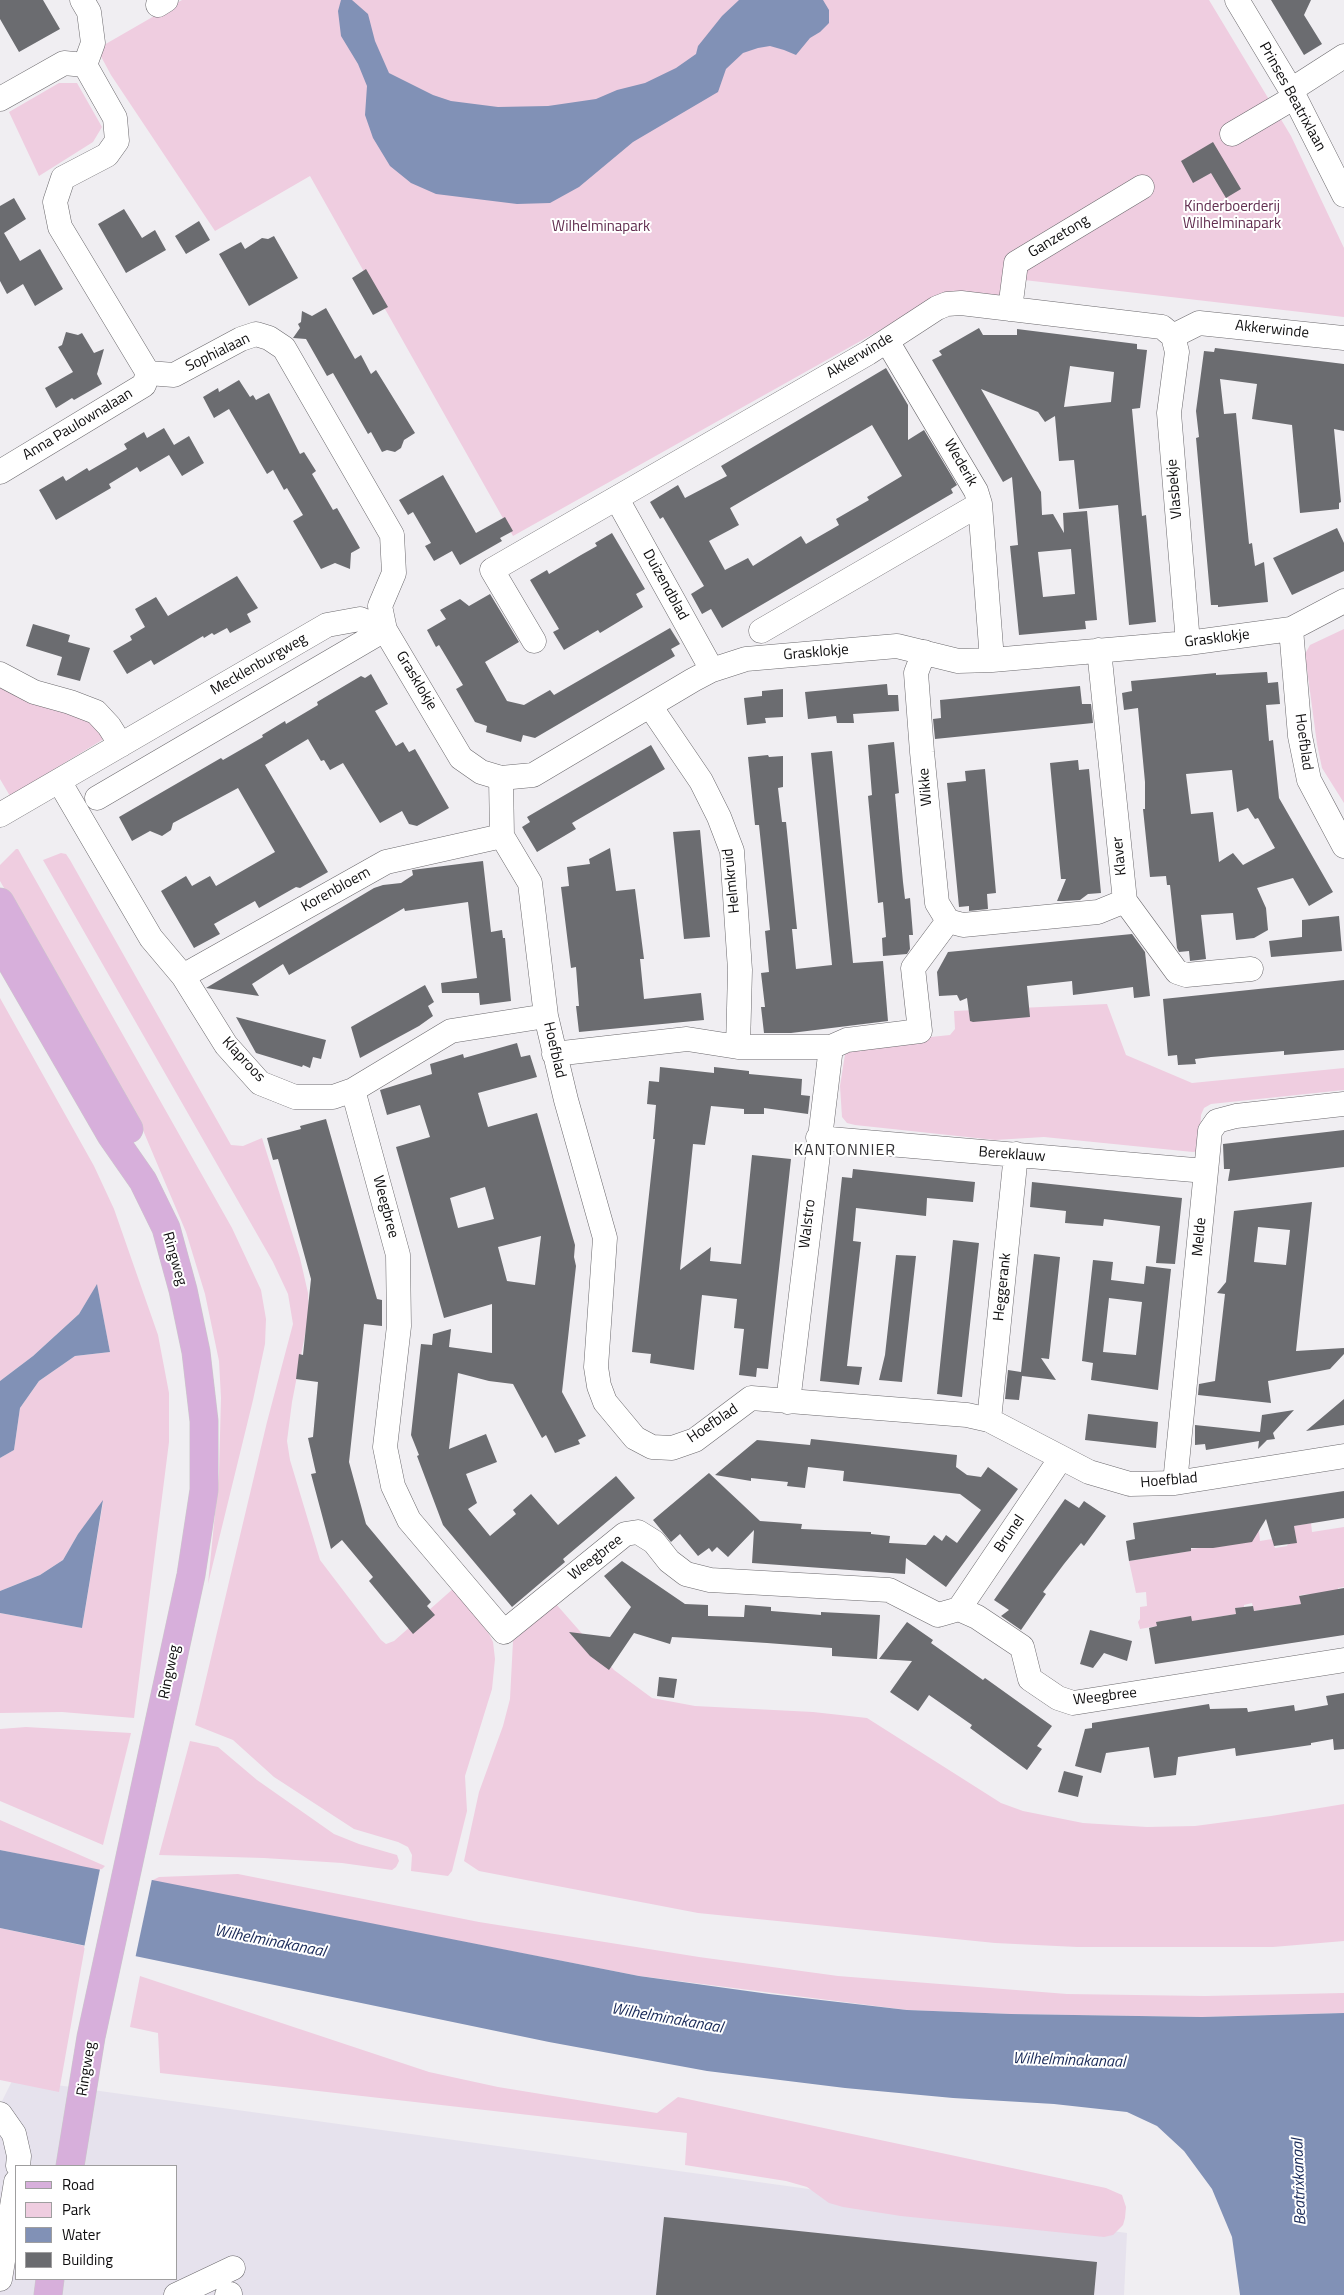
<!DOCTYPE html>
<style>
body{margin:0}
#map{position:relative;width:1344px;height:2295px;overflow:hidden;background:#f0eef2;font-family:"Titillium Web",sans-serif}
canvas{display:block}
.legend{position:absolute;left:15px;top:2165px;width:162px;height:115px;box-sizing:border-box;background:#fff;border:1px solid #9f9e9f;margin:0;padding:6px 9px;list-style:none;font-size:15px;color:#0e0d0e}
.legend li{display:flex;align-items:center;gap:10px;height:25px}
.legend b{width:25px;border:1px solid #9f9e9f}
</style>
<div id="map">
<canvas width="1344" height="2295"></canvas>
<ul class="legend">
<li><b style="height:6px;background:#d7afdb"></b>Road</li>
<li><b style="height:14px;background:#efcde0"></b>Park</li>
<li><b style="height:14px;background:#8191b6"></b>Water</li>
<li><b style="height:14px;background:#6b6c70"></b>Building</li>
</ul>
</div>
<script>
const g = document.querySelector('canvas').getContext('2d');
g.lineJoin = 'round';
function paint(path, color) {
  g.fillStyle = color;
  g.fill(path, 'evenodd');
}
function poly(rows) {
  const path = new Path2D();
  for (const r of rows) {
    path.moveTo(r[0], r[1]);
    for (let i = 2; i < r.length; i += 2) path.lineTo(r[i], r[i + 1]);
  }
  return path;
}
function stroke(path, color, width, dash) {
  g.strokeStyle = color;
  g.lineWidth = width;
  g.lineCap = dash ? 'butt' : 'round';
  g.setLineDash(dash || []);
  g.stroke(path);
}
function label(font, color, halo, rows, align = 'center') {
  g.font = font + ' "Titillium Web",sans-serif';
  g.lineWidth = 4;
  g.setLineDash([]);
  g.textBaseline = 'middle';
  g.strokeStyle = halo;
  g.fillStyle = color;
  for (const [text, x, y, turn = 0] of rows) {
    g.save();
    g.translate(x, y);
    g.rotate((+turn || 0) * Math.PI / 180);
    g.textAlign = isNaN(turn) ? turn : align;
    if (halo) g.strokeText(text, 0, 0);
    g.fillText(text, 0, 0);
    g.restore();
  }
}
paint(poly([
 [13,2079,1127,2233,1124,2295,0,2295,0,2105],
 [16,2166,176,2166,176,2279,16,2279]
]), '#e6e2ed');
paint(poly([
 [182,0,1209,0,1291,136,1344,248,1344,317,1024,280,1021,301,939,297,513,536,310,176,215,231,111,75,97,49],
 [59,83,77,83,102,127,93,142,39,176,9,112],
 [1344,629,1344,803,1322,768,1317,744,1305,654,1310,645],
 [0,678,91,715,107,737,10,796,0,779],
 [16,849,18,849,232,1228,261,1290,266,1319,265,1344,253,1400,208,1584,219,1473,221,1398,219,1361,205,1294,186,1232,137,1116,0,881,0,865],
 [61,853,66,854,70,860,231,1145,243,1146,262,1138,300,1258,308,1293,309,1314,292,1402,287,1441,290,1460,320,1560,381,1640,386,1644,394,1641,454,1588,489,1634,493,1642,495,1659,492,1689,465,1776,467,1811,452,1871,448,1876,411,1871,412,1855,408,1847,398,1842,354,1829,274,1777,233,1740,195,1725,267,1422,293,1324,288,1294,273,1262,43,860],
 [0,998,94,1166,114,1209,158,1335,169,1393,169,1442,134,1718,62,1712,0,1713,0,1613,82,1628,103,1502,78,1534,63,1560,40,1575,0,1591,0,1458,14,1450,20,1408,39,1381,75,1356,110,1352,97,1285,79,1314,33,1356,0,1381],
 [1107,1004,1126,1055,1192,1083,1344,1068,1344,1090,1211,1104,1204,1108,1201,1115,1199,1151,1193,1152,1044,1137,995,1140,855,1125,847,1123,842,1117,840,1086,846,1048,854,1045,950,1035,955,1029,954,1011],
 [1311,1523,1312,1532,1344,1527,1344,1587,1338,1588,1339,1598,1311,1601,1310,1594,1300,1595,1301,1604,1254,1611,1252,1603,1244,1605,1244,1607,1235,1608,1236,1614,1175,1624,1174,1619,1157,1622,1157,1626,1140,1629,1138,1622,1140,1619,1140,1607,1147,1606,1146,1592,1136,1593,1129,1561,1190,1551,1191,1549,1207,1547,1259,1531,1260,1541,1272,1539,1275,1548,1287,1546,1288,1544,1296,1542,1294,1526],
 [556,1604,614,1670,652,1698,695,1706,813,1712,867,1718,1001,1803,1023,1811,1083,1823,1147,1827,1195,1826,1271,1816,1344,1804,1344,1941,1273,1947,1077,1947,995,1943,698,1913,479,1871,464,1861,479,1792,503,1726,510,1699,513,1641],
 [26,1727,131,1733,103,1845,0,1801,0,1729],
 [190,1741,218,1747,257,1780,334,1834,359,1844,397,1855,399,1861,396,1867,392,1870,342,1863,264,1858,159,1855],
 [0,1820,105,1866,100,1871,0,1850],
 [238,1874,479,1922,699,1957,838,1976,1067,1994,1205,1996,1344,1993,1344,2013,1202,2017,1011,2014,907,2010,639,1976,151,1881,159,1877],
 [0,1928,85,1946,59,2092,0,2080],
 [140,1976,429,2072,498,2087,657,2113,678,2097,1106,2188,1122,2195,1126,2207,1125,2218,1123,2225,1113,2235,1104,2237,901,2216,843,2207,829,2203,807,2187,786,2181,685,2165,687,2133,160,2073,158,2033,130,2027]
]), '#efcde0');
paint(poly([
 [341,0,352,0,368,14,375,41,389,73,433,95,451,101,498,107,548,106,596,99,617,90,645,83,676,68,696,54,698,46,722,16,739,0,823,0,829,10,829,23,820,32,810,38,796,55,784,50,770,46,758,48,743,53,726,69,718,92,633,142,579,187,550,203,517,204,436,194,411,183,390,166,373,138,365,115,367,86,358,64,341,36,338,11],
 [97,1284,110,1352,75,1356,39,1381,20,1408,14,1450,0,1458,0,1381,33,1356,79,1314],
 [103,1500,82,1628,0,1613,0,1591,40,1575,63,1560,78,1534],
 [0,1850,639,1976,769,1994,907,2010,1011,2014,1202,2017,1344,2013,1344,2295,1240,2295,1232,2237,1212,2189,1184,2151,1157,2126,1127,2112,1054,2104,953,2098,845,2088,707,2071,549,2042,0,1928]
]), '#8191b6');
paint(poly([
 [100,1869,152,1879,135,1959,84,1948]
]), '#f0eef2');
paint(poly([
 [0,0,43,0,60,29,19,52,0,19],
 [1271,0,1311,0,1304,15,1322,44,1304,55],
 [1213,142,1241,189,1226,198,1211,173,1193,183,1181,161],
 [14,198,26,219,4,233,20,261,40,249,63,289,35,306,23,284,7,294,0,281,0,206],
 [124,209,142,238,155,230,166,250,126,273,98,224],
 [199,221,210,240,186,254,175,236],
 [274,236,298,278,249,306,219,254,241,242,245,249,262,238,268,239],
 [366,269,388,307,373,315,352,278],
 [326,308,355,359,361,355,371,374,376,370,415,433,404,440,401,448,395,452,387,450,382,452,371,432,368,434,333,373,327,376,306,339,293,338,300,328,298,324,301,322,302,311,312,316],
 [979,328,983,335,1017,335,1017,329,1137,344,1137,349,1147,350,1140,408,1132,409,1142,516,1146,515,1156,622,1129,625,1118,505,1079,509,1074,460,1059,461,1055,416,1045,422,1038,412,981,389,1041,492,1042,515,1053,514,1064,533,1063,513,1087,511,1097,620,1085,621,1086,629,1019,635,1010,546,1018,545,1012,477,1003,482,932,360,942,355,939,351],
 [1070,366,1114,372,1111,402,1064,407],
 [1071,549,1075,594,1043,597,1038,552],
 [66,332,78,335,82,333,94,353,104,349,97,374,102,384,74,400,72,398,56,408,45,388,73,372,58,347,62,345],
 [1215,348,1344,364,1344,431,1334,429,1341,502,1339,503,1339,509,1300,513,1292,425,1252,419,1257,384,1220,379,1224,414,1236,413,1249,544,1252,543,1255,566,1264,562,1268,602,1218,607,1218,605,1211,605,1196,438,1199,437,1196,411,1204,351,1214,352],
 [886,368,908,405,908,440,924,430,957,485,951,489,953,493,722,628,711,609,702,614,691,594,704,586,663,517,660,519,650,502,678,485,685,498,727,476,721,466],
 [872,425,902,476,867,497,869,500,836,519,839,525,806,544,801,536,753,566,748,558,725,570,709,541,739,525,730,508],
 [239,380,250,397,253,395,256,400,269,393,300,454,304,452,316,471,312,474,333,510,337,508,360,548,351,553,350,569,335,563,321,569,293,521,303,515,287,488,284,490,273,470,267,474,229,409,214,418,203,397,218,388,219,392],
 [164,428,174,445,189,436,204,463,182,476,169,455,140,472,137,467,109,484,111,488,56,520,39,490,63,476,66,481,87,468,89,471,127,449,124,444,144,432,147,438],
 [443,475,476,533,505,517,513,531,500,538,502,541,460,565,452,551,434,561,425,546,431,543,413,512,408,515,399,500],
 [1337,528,1344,543,1344,571,1292,595,1273,558],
 [612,533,645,589,636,594,643,607,600,633,598,630,564,650,553,632,559,629,530,580,547,570,549,574,581,555,597,546,595,543],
 [237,576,258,608,247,614,251,622,230,633,227,628,214,635,212,633,204,638,203,636,154,665,151,660,127,674,113,651,132,640,130,636,145,627,135,609,156,597,168,616],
 [490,594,519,642,485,662,507,701,524,705,550,690,554,695,670,628,680,644,671,649,675,656,535,738,523,735,521,742,486,732,487,726,475,722,456,689,463,685,439,645,436,647,427,630,446,619,440,610,460,599,469,606],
 [33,624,70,635,68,642,90,648,80,681,57,675,62,657,26,646],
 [1267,672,1268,683,1278,682,1280,704,1266,705,1269,741,1273,740,1279,798,1333,892,1309,906,1293,878,1257,888,1266,908,1268,930,1254,938,1236,940,1233,913,1201,915,1206,959,1190,961,1189,951,1179,952,1177,948,1170,885,1167,885,1166,876,1150,877,1143,809,1145,809,1145,782,1138,708,1124,710,1122,693,1132,691,1131,681,1216,673,1216,675],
 [1232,770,1237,812,1248,808,1255,819,1258,818,1275,848,1243,865,1233,853,1219,862,1213,812,1191,814,1186,774],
 [371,674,388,704,375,711,396,746,403,742,409,752,415,749,449,808,417,826,409,824,402,811,380,823,343,763,330,770,324,760,321,761,308,739,265,765,328,872,300,888,296,887,259,908,255,901,214,924,220,934,194,948,161,891,186,876,192,886,210,876,216,886,275,852,238,788,173,823,171,830,162,836,150,831,132,841,119,817,221,758,223,760,263,737,262,735,285,721,286,724,318,705,317,702,361,676,365,678],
 [887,684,888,695,898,695,899,711,853,714,854,723,837,723,836,716,808,719,805,692],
 [1080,686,1082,704,1091,704,1093,723,935,739,933,719,941,718,940,700],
 [783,689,783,717,765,718,766,723,747,725,744,698,762,696,762,691],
 [894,742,899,793,895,794,903,882,905,899,910,898,913,935,909,935,910,949,907,954,883,956,882,938,886,937,883,902,878,903,868,796,872,795,868,745],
 [651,745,665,769,572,823,576,829,537,852,522,827,530,822,527,817],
 [832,751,853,963,883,961,888,1021,791,1033,764,1033,761,1007,765,1007,761,973,769,972,765,931,770,930,759,825,755,825,748,757,768,755,769,757,783,756,783,787,778,788,782,822,786,822,797,929,792,929,796,969,832,965,811,753],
 [1078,760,1079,770,1089,769,1101,893,1088,894,1080,900,1064,901,1057,901,1066,879,1061,879,1050,763],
 [985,769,996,893,987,894,988,909,969,911,969,906,959,907,947,783,966,781,965,771],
 [700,830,710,937,684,939,673,832],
 [610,848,616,891,635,889,644,959,640,959,644,999,701,993,704,1020,579,1032,576,1006,579,1006,576,967,571,968,561,887,569,886,567,867,590,864,589,859],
 [483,861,491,932,502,930,503,938,505,938,511,1001,480,1005,479,993,442,993,441,983,477,978,468,902,405,911,404,908,289,975,283,964,252,984,259,996,206,988,374,888,383,885,401,883,413,875,412,870],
 [1339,916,1342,951,1271,957,1269,941,1302,937,1302,920],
 [1132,934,1145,952,1150,996,1134,998,1133,987,1073,995,1072,981,1027,986,1030,1017,973,1022,970,1021,967,998,960,1001,957,995,939,996,937,972,948,952],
 [1344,980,1344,1050,1284,1055,1284,1051,1211,1057,1195,1059,1196,1064,1178,1065,1177,1055,1168,1056,1163,999],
 [425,985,434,1002,428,1006,433,1016,419,1026,360,1058,351,1027],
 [236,1017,326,1040,321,1059,313,1057,310,1068,303,1065,302,1067,256,1053],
 [517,1043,521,1057,530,1055,537,1077,478,1093,488,1127,537,1113,575,1245,574,1257,576,1266,562,1392,586,1436,578,1440,580,1444,555,1453,546,1435,542,1438,513,1384,489,1381,458,1373,449,1449,486,1434,497,1462,466,1474,477,1503,468,1509,490,1536,516,1514,513,1510,531,1494,558,1525,616,1476,635,1498,563,1559,565,1562,512,1607,443,1525,417,1456,419,1455,411,1435,421,1344,432,1345,433,1334,451,1329,449,1347,492,1353,492,1304,444,1318,396,1147,430,1137,420,1105,387,1115,380,1090,432,1074,430,1064,463,1054,464,1058],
 [485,1187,494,1219,458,1228,450,1198],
 [541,1236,535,1285,507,1281,498,1247],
 [660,1067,714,1073,714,1067,749,1071,749,1074,802,1079,801,1095,810,1096,808,1114,764,1108,764,1114,744,1114,744,1109,711,1106,705,1145,693,1144,680,1270,711,1247,710,1261,741,1264,752,1155,791,1159,768,1369,757,1368,756,1377,739,1375,744,1329,734,1328,737,1299,702,1295,694,1370,650,1363,651,1354,632,1352,655,1139,653,1139,656,1105,647,1104,649,1081,659,1082],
 [326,1119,377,1299,382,1300,382,1326,364,1324,349,1462,366,1524,431,1602,427,1606,435,1615,413,1634,369,1581,373,1577,342,1540,331,1549,311,1474,316,1473,308,1438,313,1437,318,1382,296,1379,299,1354,303,1355,311,1279,278,1159,273,1160,267,1138,301,1129,300,1126],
 [1344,1130,1344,1167,1228,1181,1230,1169,1224,1169,1223,1144],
 [853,1169,975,1182,973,1202,927,1198,926,1216,856,1208,853,1241,861,1242,847,1366,862,1367,859,1385,820,1381,842,1177,852,1178],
 [1032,1182,1182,1198,1175,1264,1156,1263,1160,1226,1104,1219,1103,1226,1065,1223,1066,1211,1030,1207],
 [1312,1202,1296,1351,1344,1348,1344,1354,1330,1369,1268,1381,1271,1403,1198,1395,1199,1384,1215,1381,1225,1294,1217,1293,1226,1282,1234,1211],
 [1258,1227,1290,1230,1286,1265,1254,1262],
 [953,1240,979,1243,962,1397,937,1394],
 [1034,1254,1060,1257,1049,1359,1041,1358,1056,1380,1022,1376,1019,1400,1005,1399,1008,1370,1021,1372],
 [896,1255,916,1256,902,1382,879,1380,885,1355],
 [1093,1260,1113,1262,1111,1280,1144,1284,1146,1266,1171,1269,1158,1390,1091,1380,1093,1363,1082,1361],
 [1109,1298,1142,1302,1136,1355,1103,1352],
 [1344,1399,1344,1425,1306,1431],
 [1294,1410,1273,1433,1275,1439,1267,1440,1258,1449,1259,1441,1206,1450,1205,1444,1195,1445,1195,1425,1260,1432,1262,1415],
 [1088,1414,1158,1422,1156,1448,1085,1440],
 [811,1439,957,1455,956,1467,967,1475,981,1477,988,1467,1018,1489,946,1587,906,1558,905,1574,752,1563,754,1530,728,1557,717,1547,712,1552,709,1548,698,1556,680,1534,671,1542,653,1520,709,1473,760,1521,802,1524,801,1529,871,1532,871,1534,890,1536,889,1543,926,1545,934,1535,942,1541,946,1535,957,1543,981,1510,960,1494,843,1481,844,1471,808,1467,805,1488,787,1486,788,1482,751,1478,751,1481,715,1475,757,1440,810,1445],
 [1344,1491,1344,1518,1294,1526,1297,1543,1274,1546,1266,1519,1252,1542,1213,1548,1191,1548,1191,1551,1129,1561,1126,1541,1135,1539,1133,1523],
 [1065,1499,1079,1508,1084,1501,1106,1516,1084,1546,1081,1543,1064,1564,1043,1592,1046,1594,1021,1630,1001,1616,1009,1610,994,1600],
 [622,1561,685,1604,708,1605,708,1616,744,1617,745,1605,771,1607,771,1611,821,1615,821,1612,880,1615,877,1659,832,1656,832,1648,767,1643,672,1637,670,1644,634,1633,609,1670,590,1656,569,1632,610,1637,631,1607,604,1576],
 [1344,1588,1344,1635,1155,1664,1149,1628,1157,1626,1156,1622,1191,1616,1192,1621,1236,1614,1235,1608,1253,1606,1254,1611,1301,1604,1299,1596],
 [907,1622,933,1640,931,1643,983,1680,985,1678,1052,1726,1037,1746,1042,1749,1027,1770,970,1728,972,1725,929,1695,918,1711,890,1692,912,1661,879,1659],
 [1090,1630,1132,1641,1127,1661,1104,1653,1093,1668,1080,1664],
 [659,1677,677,1679,674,1698,657,1696],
 [1344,1693,1344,1749,1334,1750,1333,1739,1311,1743,1311,1745,1236,1756,1235,1748,1178,1757,1176,1775,1154,1778,1149,1747,1106,1753,1101,1773,1075,1766,1085,1729,1092,1728,1092,1723,1209,1704,1210,1709,1247,1708,1248,1712,1294,1705,1295,1711,1328,1705,1326,1696],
 [1064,1771,1083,1776,1078,1797,1058,1792],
 [664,2217,1097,2262,1094,2295,656,2295]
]), '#6b6c70');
const minor = poly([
 [1237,0,1291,90,1344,195],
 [158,5,166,0],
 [85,65,115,118,117,141,107,155,63,178,55,202,60,227,148,373,174,375,241,339,256,334,269,338,284,348,392,535,394,573,380,606,385,630,461,758,481,772,501,778,533,775,693,680,712,670,746,659,897,646,958,661,992,660,1188,643,1291,629,1344,601],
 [1291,90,1344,56],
 [0,99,64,63,85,65,93,43,89,12,82,0],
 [1232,134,1295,97],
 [1010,309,1016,263,1142,187],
 [1173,336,1177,352,1169,413,1188,643],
 [887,341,976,491,980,504,992,660],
 [0,472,144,385,148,373],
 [617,499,712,670],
 [1291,629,1300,736,1309,780,1344,846],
 [761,631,980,504],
 [534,641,492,570,868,353,937,308,947,304,961,303,1162,327,1173,336,1199,323,1344,338],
 [1099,650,1125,901,1177,972,1186,975,1251,969],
 [924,652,916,673,922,752,937,903,948,921,963,925,1098,912,1125,901],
 [0,674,34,692,70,702,96,712,109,726,121,745],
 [650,706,701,781,719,817,732,851,740,970,738,1047],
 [501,778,502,836,530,883,546,1016,566,1100,605,1238,596,1367,599,1386,605,1402,635,1438,652,1447,672,1448,695,1440,751,1398,967,1415,989,1420,1089,1472,1130,1484,1175,1483,1344,1456],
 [59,781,151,938,183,976,226,1045,260,1083,295,1097,333,1097,353,1090,451,1031,546,1016],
 [97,798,374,636],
 [0,815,327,625,360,619,385,630],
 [183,976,386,862,502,836],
 [554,1054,687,1039,738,1047,831,1047,847,1040,920,1031,913,968,948,921],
 [353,1090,398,1255,399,1326,385,1447,393,1486,409,1520,504,1632,625,1534,638,1532,654,1542,669,1561,686,1574,710,1580,889,1590,938,1615,959,1609,977,1617,1022,1647,1030,1679,1058,1698,1073,1703,1344,1660],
 [818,1138,1206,1171],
 [788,1402,831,1047],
 [989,1420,1016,1154],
 [1175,1483,1210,1131,1217,1121,1236,1116,1344,1104],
 [959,1609,1061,1458],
 [0,2114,14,2134,19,2156,18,2166],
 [0,2279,16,2182],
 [176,2295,233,2268],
 [227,2295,230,2294]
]);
const major = poly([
 [0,902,129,1129],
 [0,943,111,1135,143,1181,166,1228,183,1290,196,1352,204,1421,204,1490,191,1575,91,2037,70,2166],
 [48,2295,50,2279]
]);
stroke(minor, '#6b696d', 25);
stroke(major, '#cacaca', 29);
stroke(minor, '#fff', 24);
stroke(major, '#d7afdb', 28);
label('15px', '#0e0d0e', '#fff', [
 ["Prinses Beatrixlaan",1292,97,61],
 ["Ganzetong",1059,237,-31],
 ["Akkerwinde",1272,330,6],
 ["Sophialaan",218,353,-26],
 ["Akkerwinde",860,356,-31],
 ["Anna Paulownalaan",78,425,-31],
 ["Wederik",960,463,60],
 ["Vlasbekje",1175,489,-95],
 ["Duizendblad",665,585,61],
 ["Grasklokje",1217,639,-7],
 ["Grasklokje",816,653,-5],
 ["Mecklenburgweg",259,665,-30],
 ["Grasklokje",416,681,59],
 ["Hoefblad",1303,742,82],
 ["Wikke",926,787,-95],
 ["Klaver",1120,856,-96],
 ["Helmkruid",732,881,-96],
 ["Korenbloem",336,890,-29],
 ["Hoefblad",554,1050,77],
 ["Klaproos",243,1060,47],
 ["Bereklauw",1012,1155,4],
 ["Weegbree",385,1207,75],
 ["Walstro",808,1224,-83],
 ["Melde",1200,1237,-85],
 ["Ringweg",174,1259,74],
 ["Heggerank",1003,1287,-84],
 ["Hoefblad",713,1424,-34],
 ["Hoefblad",1169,1481,-5],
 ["Brunel",1010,1534,-56],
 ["Weegbree",596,1558,-38],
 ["Ringweg",170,1672,-78],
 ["Weegbree",1105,1697,-7],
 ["Ringweg",87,2069,-81]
]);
label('15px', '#622e50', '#fff', [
 ["Kinderboerderij",1232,207],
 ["Wilhelminapark",1232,224],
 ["Wilhelminapark",601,227]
]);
g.letterSpacing = '1px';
label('16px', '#343336', '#fff', [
 ["KANTONNIER",845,1151]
]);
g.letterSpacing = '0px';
label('italic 16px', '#172857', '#fff', [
 ["Wilhelminakanaal",270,1942,11],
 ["Wilhelminakanaal",667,2019,10],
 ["Wilhelminakanaal",1069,2061,2],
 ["Beatrixkanaal",1300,2182,-92]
]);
</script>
